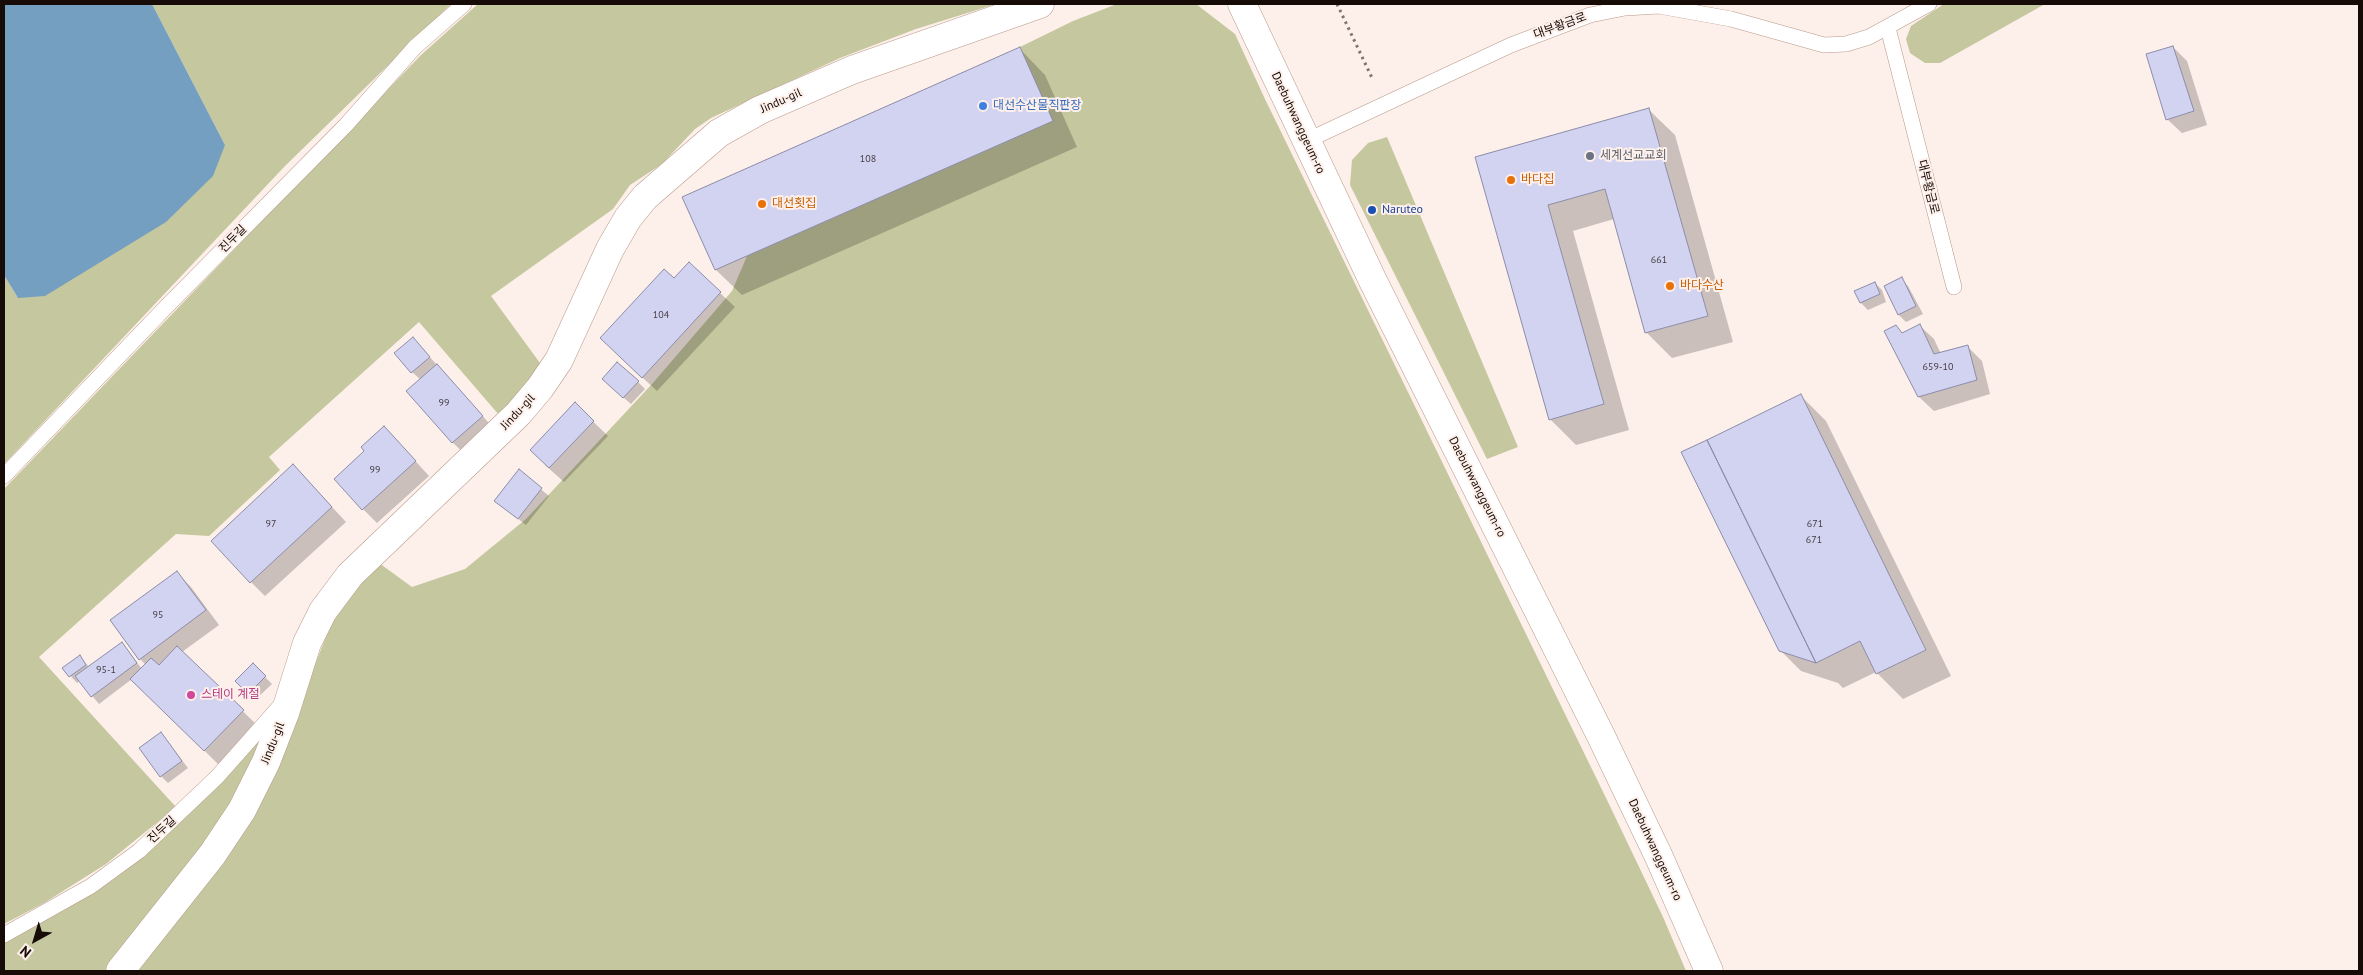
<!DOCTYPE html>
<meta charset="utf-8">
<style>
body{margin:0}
#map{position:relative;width:2363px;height:975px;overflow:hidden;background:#fdefe9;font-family:"PT Sans",sans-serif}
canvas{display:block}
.frame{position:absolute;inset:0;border:5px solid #160b07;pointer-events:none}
.north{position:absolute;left:10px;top:915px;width:50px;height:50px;-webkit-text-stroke:4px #fdefe9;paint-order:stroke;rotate:219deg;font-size:14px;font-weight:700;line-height:20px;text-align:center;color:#160b07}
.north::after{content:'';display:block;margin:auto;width:18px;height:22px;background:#160b07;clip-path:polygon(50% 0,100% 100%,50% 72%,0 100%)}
</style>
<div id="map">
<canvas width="2363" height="975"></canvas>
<div class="frame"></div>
<div class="north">N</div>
</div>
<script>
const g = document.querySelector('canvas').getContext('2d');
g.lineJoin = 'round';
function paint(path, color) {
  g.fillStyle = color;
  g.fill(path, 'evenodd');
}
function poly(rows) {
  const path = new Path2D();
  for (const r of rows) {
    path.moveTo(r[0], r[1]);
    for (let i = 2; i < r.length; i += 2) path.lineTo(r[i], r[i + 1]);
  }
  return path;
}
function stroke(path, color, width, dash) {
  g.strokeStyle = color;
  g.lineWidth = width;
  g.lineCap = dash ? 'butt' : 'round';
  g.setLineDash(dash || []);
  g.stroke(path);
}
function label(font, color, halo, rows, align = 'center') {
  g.font = font + ' "PT Sans","Noto Sans KR",sans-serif';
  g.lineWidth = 4;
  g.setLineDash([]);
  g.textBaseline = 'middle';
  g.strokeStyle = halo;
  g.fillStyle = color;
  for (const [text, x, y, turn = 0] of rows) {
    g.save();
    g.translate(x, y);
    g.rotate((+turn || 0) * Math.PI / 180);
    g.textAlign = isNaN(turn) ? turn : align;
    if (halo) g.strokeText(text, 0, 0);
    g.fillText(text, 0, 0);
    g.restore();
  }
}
paint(poly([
 [152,4,451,4,285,166,4,464,4,275,18,298,225,145],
 [478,4,996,4,916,29,840,58,711,118,695,129,662,164,630,185,613,209,491,296,540,363,533,376,499,415,419,322,269,457,280,470,209,536,176,534,39,657,176,807,106,864,44,903,4,924,4,489,421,55],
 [1117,4,1196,4,1235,34,1264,97,1607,800,1663,917,1686,971,138,971,174,923,287,734,330,627,357,584,379,563,412,587,465,569,526,519,652,384,732,291,747,256,1052,121,1020,47,1073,21],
 [1944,4,2045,4,1940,63,1925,63,1910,53,1906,39,1911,26],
 [1387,137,1518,447,1487,459,1350,185,1352,160,1368,143],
 [267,732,254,761,222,817,180,878,105,971,4,971,4,943,95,890]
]), '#c5c79f');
paint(poly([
 [4,4,152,4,225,145,213,176,166,222,45,296,18,298,4,275]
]), '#749fc0');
paint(poly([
 [2173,47,2187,61,2207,125,2182,133,2167,119],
 [1020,49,1045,75,1077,147,742,295,716,270,684,197],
 [1649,110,1675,135,1733,342,1672,358,1647,333,1614,219,1573,231,1629,430,1576,445,1550,419,1476,158],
 [689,264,735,307,657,391,615,352],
 [1901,279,1908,286,1923,314,1906,322,1899,315,1885,287],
 [1875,283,1882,290,1886,302,1868,310,1861,303,1856,291],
 [1919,325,1934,339,1941,354,1968,347,1982,361,1990,394,1934,411,1919,397,1886,332,1895,326,1903,334],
 [420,346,496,431,467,456,452,442,421,380,412,372],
 [638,382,645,389,631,404,610,386],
 [1801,396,1826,421,1951,676,1903,699,1876,672,1843,688,1838,683,1801,671,1780,650],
 [575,404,608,436,564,482,545,465],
 [398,442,429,476,377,523,363,509],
 [519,471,549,496,526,525,503,507],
 [307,480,346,522,265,596,251,582],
 [177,573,191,587,219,625,182,652,257,725,219,765,132,679,99,704,80,681,77,683,64,669,80,657,89,667,122,643,142,669,146,665,140,659],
 [253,665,272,684,255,700,237,681],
 [161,733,188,768,168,783,161,776]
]), '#0003');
const building = poly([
 [2173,46,2194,111,2166,120,2146,54,2173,46],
 [1020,47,1053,121,715,270,682,197,1020,47],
 [1649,108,1708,316,1645,333,1605,189,1548,205,1604,404,1549,420,1475,157,1649,108],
 [689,262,721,292,642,378,600,338,664,269,674,278,689,262],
 [1902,277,1916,306,1898,315,1884,286,1902,277],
 [1875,282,1880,294,1860,303,1854,291,1875,282],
 [1920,324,1934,354,1968,345,1977,380,1918,397,1884,331,1896,325,1902,333,1920,324],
 [413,337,430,357,411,373,394,353,413,337],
 [617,362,639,381,623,398,602,379,617,362],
 [437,364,483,416,452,443,406,391,437,364],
 [1801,394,1926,650,1876,674,1860,641,1816,663,1707,440,1801,394],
 [575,402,594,421,549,468,530,450,575,402],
 [384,426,416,461,362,510,334,479,364,451,361,447,384,426],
 [1707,440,1816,663,1779,651,1681,452,1707,440],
 [293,464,332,507,250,583,211,541,293,464],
 [519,469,542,488,518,519,494,501,519,469],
 [177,571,206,610,139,660,110,620,177,571],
 [122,642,137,663,91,697,75,676,122,642],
 [177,646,244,710,204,751,130,679,151,658,159,665,177,646],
 [80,655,86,665,69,677,62,668,80,655],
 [253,663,266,676,248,694,235,681,253,663],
 [161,732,182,761,160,777,139,748,161,732]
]);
paint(building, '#d2d2f1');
stroke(building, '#8c8ca9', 1);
const lane = poly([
 [1888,28,1954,287],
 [1306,141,1511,45,1590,15,1625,8,1659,6,1731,19,1824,45,1846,44,1869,37,1929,4],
 [4,476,166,307,346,125,415,47,464,4],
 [4,935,91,886,139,851,217,777,280,706]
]);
const street = poly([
 [120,971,212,855,242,810,266,762,285,713,307,643,323,611,350,575,519,413,540,388,559,360,610,249,628,218,645,197,719,133,760,110,852,70,1040,4]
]);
const secondary = poly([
 [1242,4,1373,281,1601,736,1659,857,1709,971]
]);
stroke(lane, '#b99a8b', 16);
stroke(street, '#b99a8b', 29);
stroke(secondary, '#b99a8b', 29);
stroke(poly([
 [1337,4,1373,80]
]), '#80746f', 3, [2.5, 4]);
stroke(lane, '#fff', 15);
stroke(street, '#fff', 28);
stroke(secondary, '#fff', 28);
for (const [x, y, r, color] of [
 [983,106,5,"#3f7fe0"],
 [1590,156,5,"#6b7280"],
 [1511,180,5,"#e8710a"],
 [762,204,5,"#e8710a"],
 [1372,210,5,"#1a4fb4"],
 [1670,286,5,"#e8710a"],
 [191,695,5,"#d1479c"]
]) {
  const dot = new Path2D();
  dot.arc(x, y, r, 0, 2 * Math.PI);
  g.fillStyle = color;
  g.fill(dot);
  stroke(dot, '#fdefe9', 2);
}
label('10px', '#453d42', null, [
 ["108",868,159],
 ["661",1659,260],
 ["104",661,315],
 ["659-10",1938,367],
 ["99",444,403],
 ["99",375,470],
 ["97",271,524],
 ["671",1815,524],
 ["671",1814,540],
 ["95",158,615],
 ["95-1",106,670]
]);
label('12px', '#160b07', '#fdefe9', [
 ["대부황금로",1560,26,-20],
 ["Jindu-gil",781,101,-24],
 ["Daebuhwanggeum-ro",1298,123,65],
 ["대부황금로",1928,187,76],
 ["진두길",233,239,-45],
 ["Jindu-gil",518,412,-47],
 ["Daebuhwanggeum-ro",1477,487,63],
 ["Jindu-gil",273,743,-68],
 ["진두길",162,830,-42],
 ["Daebuhwanggeum-ro",1655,850,65]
]);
label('12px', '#366cbe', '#fdefe9', [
 ["대선수산물직판장",993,106]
], 'left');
label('12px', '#5b616d', '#fdefe9', [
 ["세계선교교회",1600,156]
], 'left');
label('12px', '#c56008', '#fdefe9', [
 ["바다집",1521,180],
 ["대선횟집",772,204],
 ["바다수산",1680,286]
], 'left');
label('12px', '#164399', '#fdefe9', [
 ["Naruteo",1382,210]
], 'left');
label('12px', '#b23c85', '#fdefe9', [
 ["스테이 계절",201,695]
], 'left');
</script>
